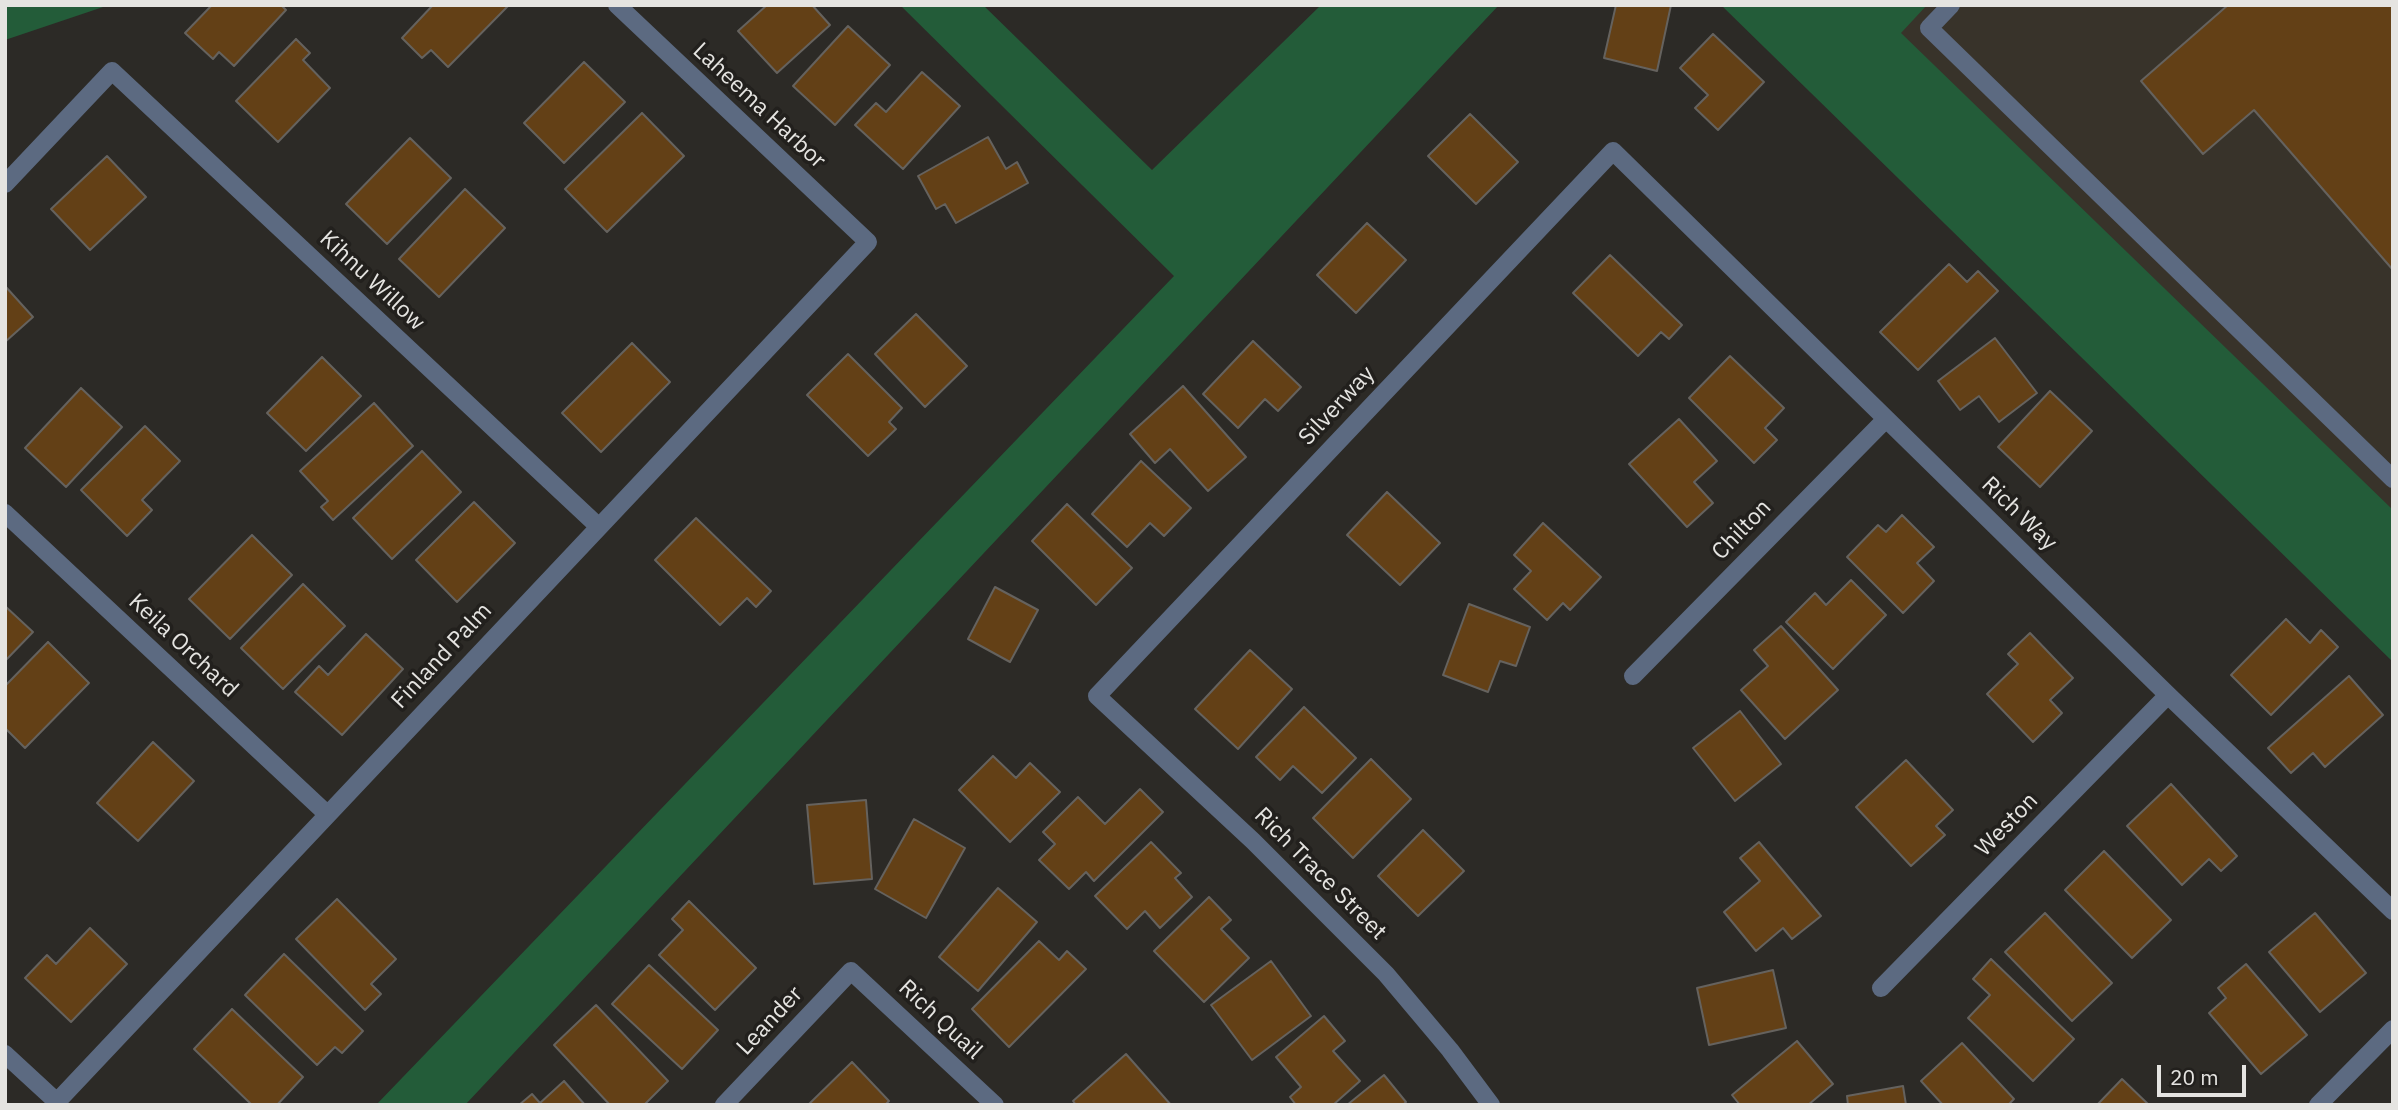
<!DOCTYPE html>
<style>
body{margin:0}
#map{position:relative;width:2398px;height:1110px;overflow:hidden;background:#2c2a26;font-family:"IBM Plex Sans",sans-serif}
canvas{display:block}
.frame{position:absolute;inset:0;border:7px solid #e5e4e1;pointer-events:none}
.scale{position:absolute;left:2157px;top:1065px;width:89px;height:32px;box-sizing:border-box;border:4px solid #e5e4e1;border-top:0;padding-left:9px;font-size:21px;line-height:24px;white-space:nowrap;color:#e5e4e1;-webkit-text-stroke:5px #22201d;paint-order:stroke}
</style>
<div id="map">
<canvas width="2398" height="1110"></canvas>
<div class="frame"></div>
<div class="scale">20 m</div>
</div>
<script>
const g = document.querySelector('canvas').getContext('2d');
g.lineJoin = 'round';
function paint(path, color) {
  g.fillStyle = color;
  g.fill(path, 'evenodd');
}
function poly(rows) {
  const path = new Path2D();
  for (const r of rows) {
    path.moveTo(r[0], r[1]);
    for (let i = 2; i < r.length; i += 2) path.lineTo(r[i], r[i + 1]);
  }
  return path;
}
function stroke(path, color, width, dash) {
  g.strokeStyle = color;
  g.lineWidth = width;
  g.lineCap = dash ? 'butt' : 'round';
  g.setLineDash(dash || []);
  g.stroke(path);
}
function label(font, color, halo, rows, align = 'center') {
  g.font = font + ' "IBM Plex Sans",sans-serif';
  g.lineWidth = 7;
  g.setLineDash([]);
  g.textBaseline = 'middle';
  g.strokeStyle = halo;
  g.fillStyle = color;
  for (const [text, x, y, turn = 0] of rows) {
    g.save();
    g.translate(x, y);
    g.rotate((+turn || 0) * Math.PI / 180);
    g.textAlign = isNaN(turn) ? turn : align;
    if (halo) g.strokeText(text, 0, 0);
    g.fillText(text, 0, 0);
    g.restore();
  }
}
paint(poly([
 [1821,5,2393,5,2393,636]
]), '#38332a');
paint(poly([
 [5,5,109,5,5,40],
 [900,5,983,5,1152,170,1321,5,1499,5,465,1105,376,1105,1174,276],
 [1721,5,1927,5,1901,33,2393,510,2393,662]
]), '#235c39');
const building = poly([
 [212,5,281,5,286,10,234,66,219,52,213,59,185,33,212,5],
 [433,5,509,5,448,67,431,50,422,58,402,38,433,5],
 [767,5,812,5,830,25,777,73,738,31,767,5],
 [1616,5,1671,5,1657,71,1604,58,1616,5],
 [2228,5,2393,5,2393,270,2254,110,2203,154,2141,81,2228,5],
 [848,26,890,65,835,125,793,86,848,26],
 [1713,34,1764,82,1718,130,1695,108,1708,95,1680,68,1713,34],
 [296,39,310,53,303,60,330,88,278,142,236,101,296,39],
 [584,62,625,102,564,163,524,123,584,62],
 [922,72,960,106,903,169,855,125,876,103,886,112,922,72],
 [642,113,684,156,607,232,565,189,642,113],
 [1470,114,1518,162,1476,204,1428,156,1470,114],
 [988,137,1006,169,1017,162,1028,183,956,223,945,204,936,209,918,176,988,137],
 [410,138,451,178,387,244,346,204,410,138],
 [107,156,146,197,90,250,51,209,107,156],
 [465,189,505,228,439,297,399,259,465,189],
 [1367,223,1406,260,1356,313,1317,275,1367,223],
 [1610,255,1682,325,1669,339,1661,332,1638,356,1573,293,1610,255],
 [1949,264,1967,282,1978,271,1998,291,1918,370,1880,332,1949,264],
 [5,286,33,317,5,342,5,286],
 [916,314,967,366,925,407,875,354,916,314],
 [1995,338,2037,393,1999,422,1979,396,1960,410,1938,381,1995,338],
 [1253,341,1301,387,1278,411,1265,399,1238,428,1203,394,1253,341],
 [632,343,670,382,601,452,562,413,632,343],
 [848,354,902,408,889,422,896,429,868,456,807,395,848,354],
 [1730,356,1784,408,1765,428,1777,440,1754,463,1689,398,1730,356],
 [322,357,361,396,306,451,267,413,322,357],
 [1183,386,1246,457,1208,491,1170,449,1155,463,1130,434,1183,386],
 [81,388,122,427,66,487,25,448,81,388],
 [2050,391,2092,431,2040,487,1998,447,2050,391],
 [374,403,413,446,333,520,321,507,328,501,300,471,374,403],
 [1679,419,1717,461,1694,482,1713,503,1687,527,1629,464,1679,419],
 [145,426,180,461,142,500,152,510,127,536,81,490,145,426],
 [422,451,461,492,392,559,353,518,422,451],
 [1141,461,1191,508,1164,536,1150,523,1127,547,1092,514,1141,461],
 [1387,492,1440,543,1400,585,1347,535,1387,492],
 [474,502,515,543,457,602,416,560,474,502],
 [1067,504,1132,568,1096,605,1032,541,1067,504],
 [1902,515,1934,547,1917,563,1934,581,1903,613,1847,557,1878,525,1886,532,1902,515],
 [696,518,771,591,756,607,747,598,720,625,655,560,696,518],
 [1543,523,1601,577,1570,610,1563,603,1547,620,1514,589,1531,571,1514,555,1543,523],
 [252,535,292,575,230,639,189,599,252,535],
 [1851,580,1886,615,1833,669,1786,622,1815,593,1826,605,1851,580],
 [303,584,345,626,283,689,241,648,303,584],
 [995,587,1038,610,1010,662,968,639,995,587],
 [1469,604,1530,627,1516,666,1500,661,1488,692,1443,675,1469,604],
 [5,606,33,632,5,661,5,606],
 [2286,619,2310,643,2321,630,2338,647,2271,715,2231,675,2286,619],
 [1781,626,1838,690,1785,739,1741,690,1768,666,1754,650,1781,626],
 [2030,633,2073,678,2050,700,2062,713,2033,742,1987,694,2018,664,2008,654,2030,633],
 [366,634,403,669,342,735,295,692,319,666,328,675,366,634],
 [48,642,89,683,25,748,5,728,5,686,48,642],
 [1250,650,1292,689,1238,749,1195,709,1250,650],
 [2349,676,2383,715,2325,767,2313,753,2291,773,2268,748,2349,676],
 [1304,707,1356,758,1322,793,1293,766,1280,780,1256,757,1304,707],
 [1740,711,1781,764,1735,801,1693,748,1740,711],
 [153,742,194,781,138,841,97,803,153,742],
 [993,756,1016,778,1030,763,1060,792,1010,842,959,790,993,756],
 [1371,759,1411,799,1353,858,1313,818,1371,759],
 [1906,760,1953,810,1936,826,1945,835,1911,866,1856,807,1906,760],
 [2171,784,2237,856,2221,871,2209,859,2182,885,2127,826,2171,784],
 [1140,789,1163,812,1094,881,1086,872,1069,889,1039,860,1055,844,1043,832,1078,797,1105,824,1140,789],
 [866,800,872,879,814,884,807,805,866,800],
 [914,819,965,848,926,918,875,889,914,819],
 [1423,830,1464,871,1418,916,1378,876,1423,830],
 [1151,842,1181,873,1175,878,1192,897,1160,928,1145,911,1127,929,1095,896,1151,842],
 [1759,842,1821,916,1792,939,1783,928,1756,951,1724,912,1760,881,1740,858,1759,842],
 [2104,851,2171,920,2132,958,2065,890,2104,851],
 [998,888,1037,922,978,991,939,957,998,888],
 [1209,897,1231,920,1221,929,1249,958,1204,1002,1154,951,1209,897],
 [337,899,396,959,371,984,381,994,365,1010,296,939,337,899],
 [689,901,756,968,715,1010,659,955,683,930,672,919,689,901],
 [2045,913,2112,983,2072,1021,2005,952,2045,913],
 [2315,913,2366,973,2320,1012,2269,952,2315,913],
 [90,928,127,964,71,1022,25,978,47,955,56,964,90,928],
 [1039,941,1059,960,1067,951,1086,969,1009,1047,972,1009,1039,941],
 [284,954,363,1031,342,1053,335,1047,317,1065,245,995,284,954],
 [1991,959,2074,1039,2033,1081,1968,1018,1990,995,1973,979,1991,959],
 [1271,961,1311,1016,1252,1060,1211,1005,1271,961],
 [2246,964,2307,1035,2261,1074,2209,1013,2226,998,2218,988,2246,964],
 [649,965,718,1030,682,1069,612,1004,649,965],
 [1773,970,1786,1028,1709,1045,1697,988,1773,970],
 [596,1005,668,1081,644,1105,610,1105,554,1045,596,1005],
 [232,1009,303,1077,277,1105,252,1105,194,1049,232,1009],
 [1324,1016,1345,1041,1333,1051,1360,1081,1333,1105,1296,1105,1290,1097,1301,1087,1276,1057,1324,1016],
 [1797,1041,1833,1084,1808,1105,1740,1105,1732,1095,1797,1041],
 [1962,1043,2014,1099,2008,1105,1943,1105,1921,1081,1962,1043],
 [1126,1054,1171,1105,1076,1105,1073,1101,1126,1054],
 [852,1062,889,1101,885,1105,808,1105,852,1062],
 [1384,1075,1406,1102,1403,1105,1347,1105,1384,1075],
 [2122,1079,2149,1105,2097,1105,2122,1079],
 [564,1081,585,1105,519,1105,532,1094,540,1103,564,1081],
 [1903,1086,1906,1105,1848,1105,1847,1096,1903,1086]
]);
paint(building, '#634016');
stroke(building, '#65625e', 2);
stroke(poly([
 [1951,5,1929,28,2393,479],
 [5,184,112,71,598,526],
 [5,513,327,814],
 [1633,676,1886,419],
 [1881,988,2168,695],
 [5,1054,57,1102],
 [54,1105,868,242,617,5],
 [724,1105,851,971,995,1105],
 [1491,1105,1450,1050,1386,974,1253,841,1097,696,1613,151,2168,695,2393,911],
 [2318,1105,2393,1029]
]), '#5c6a81', 18);
label('23px', '#e5e4e1', '#22201d', [
 ["Laheema Harbor",759,106,43],
 ["Kihnu Willow",372,281,43],
 ["Silverway",1337,406,-47],
 ["Rich Way",2019,514,44],
 ["Chilton",1742,530,-46],
 ["Keila Orchard",183,646,43],
 ["Finland Palm",442,656,-47],
 ["Weston",2007,825,-46],
 ["Rich Trace Street",1320,874,45],
 ["Rich Quail",940,1020,43],
 ["Leander",770,1021,-47]
]);
</script>
